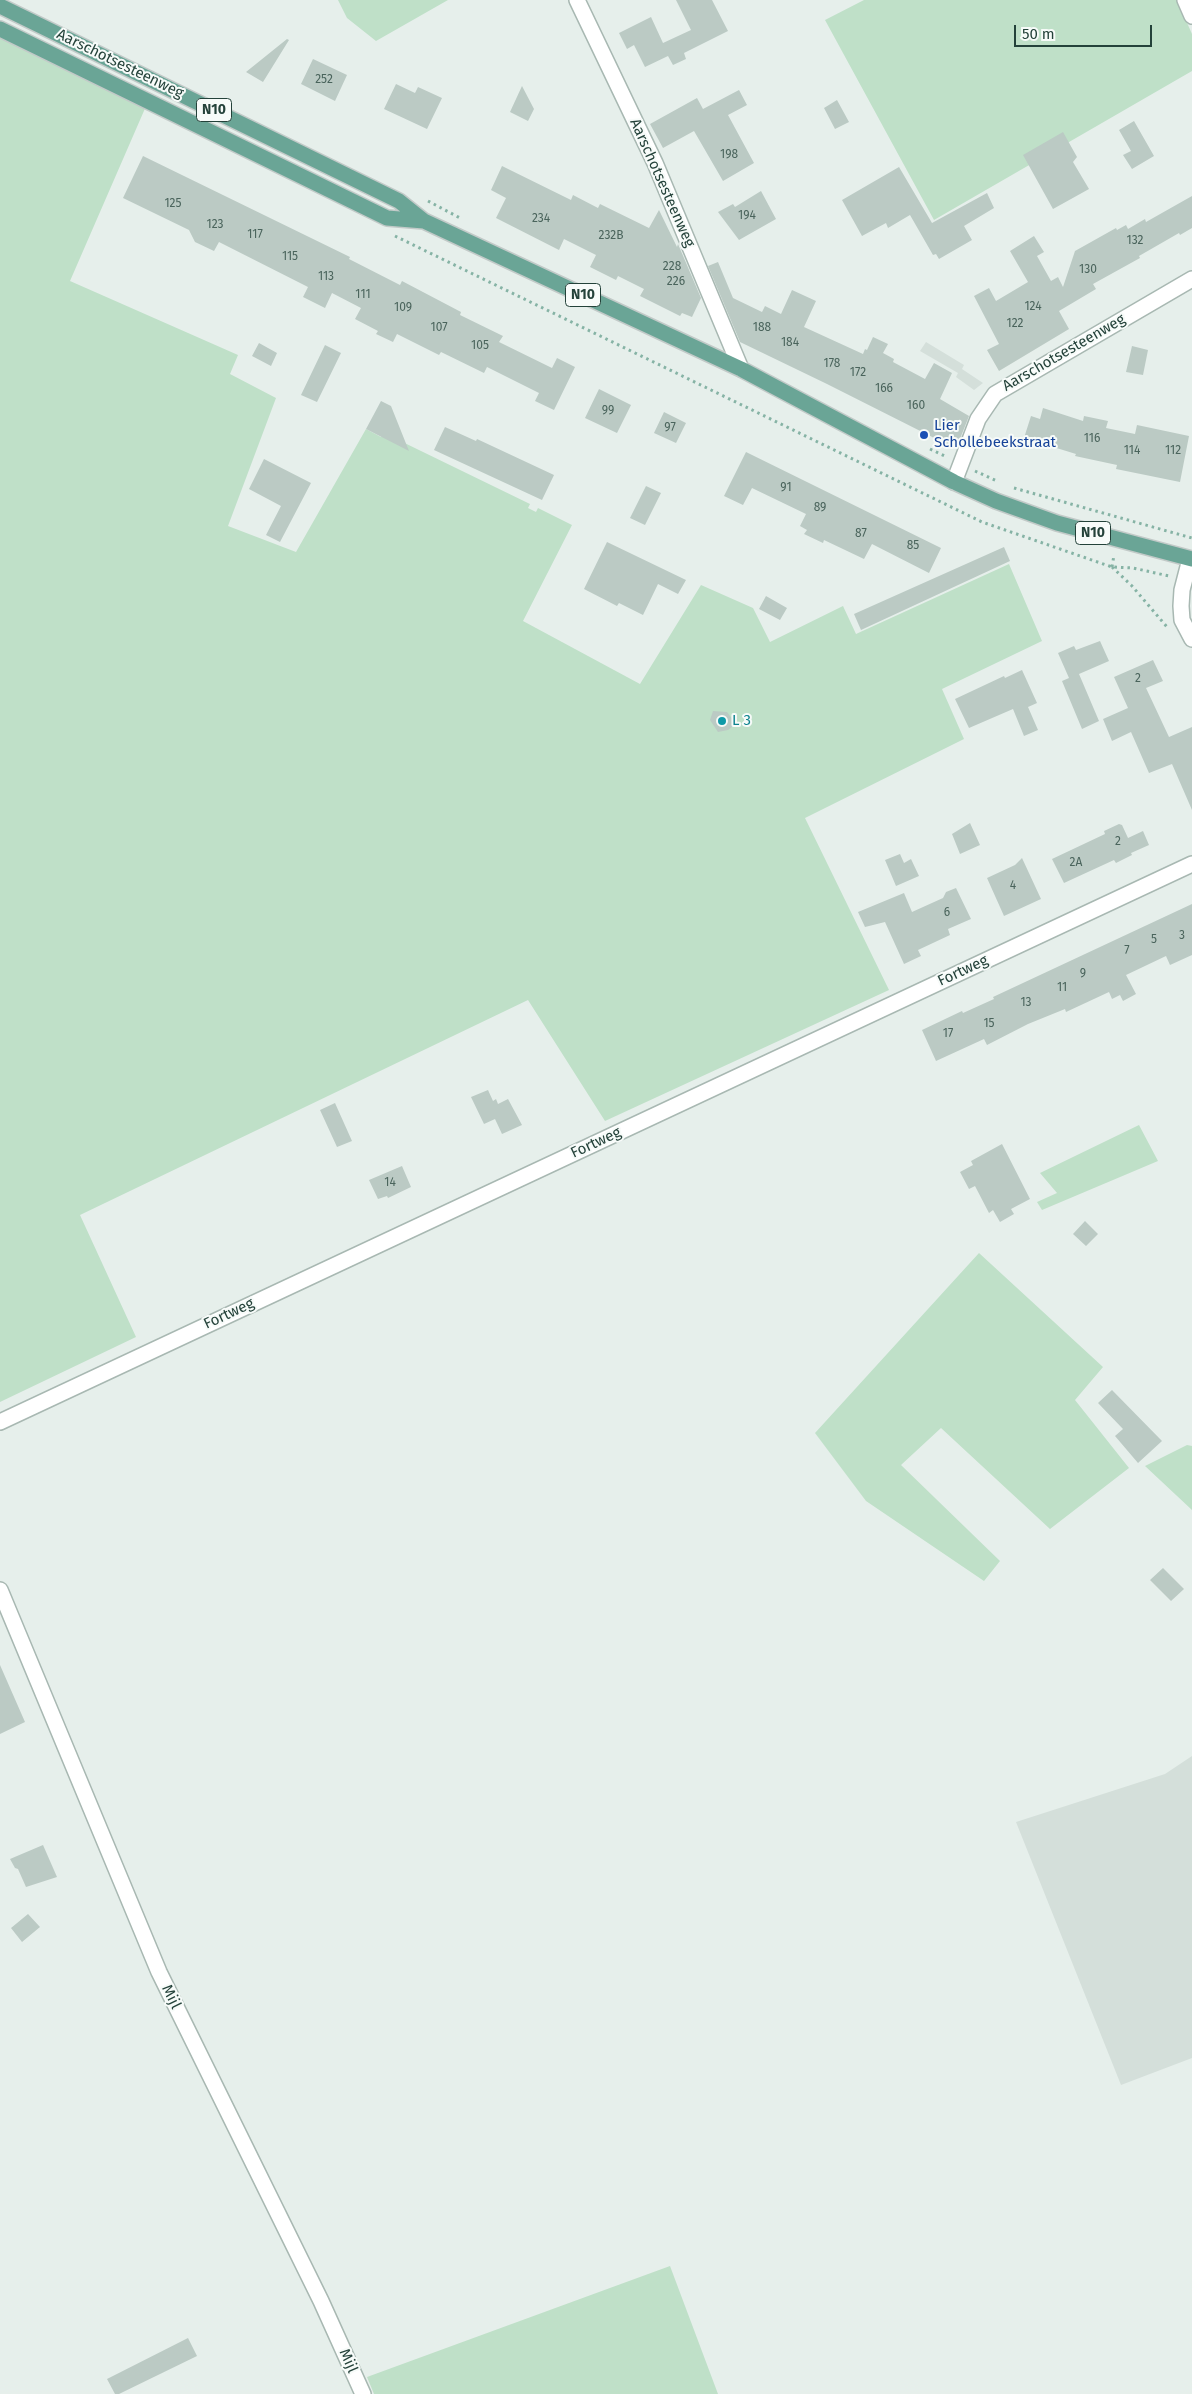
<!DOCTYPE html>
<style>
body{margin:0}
#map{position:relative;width:1192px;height:2394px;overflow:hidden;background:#e6efeb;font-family:"Fira Sans",sans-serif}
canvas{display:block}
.scale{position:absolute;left:1014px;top:25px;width:138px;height:22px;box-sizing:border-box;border:2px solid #24423a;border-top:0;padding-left:6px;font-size:15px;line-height:18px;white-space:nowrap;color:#24423a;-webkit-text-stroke:4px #f7fbf9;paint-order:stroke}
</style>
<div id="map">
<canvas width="1192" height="2394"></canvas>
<div class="scale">50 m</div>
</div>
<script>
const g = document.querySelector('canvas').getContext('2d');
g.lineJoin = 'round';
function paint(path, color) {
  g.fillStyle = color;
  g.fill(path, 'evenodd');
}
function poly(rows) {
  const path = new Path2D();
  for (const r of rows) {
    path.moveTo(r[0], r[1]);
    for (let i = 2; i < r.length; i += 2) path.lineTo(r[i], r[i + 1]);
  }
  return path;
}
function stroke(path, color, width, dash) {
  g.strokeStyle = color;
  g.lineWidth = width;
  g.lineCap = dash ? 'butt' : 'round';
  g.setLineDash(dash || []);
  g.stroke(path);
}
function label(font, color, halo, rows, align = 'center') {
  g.font = font + ' "Fira Sans",sans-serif';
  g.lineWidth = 4;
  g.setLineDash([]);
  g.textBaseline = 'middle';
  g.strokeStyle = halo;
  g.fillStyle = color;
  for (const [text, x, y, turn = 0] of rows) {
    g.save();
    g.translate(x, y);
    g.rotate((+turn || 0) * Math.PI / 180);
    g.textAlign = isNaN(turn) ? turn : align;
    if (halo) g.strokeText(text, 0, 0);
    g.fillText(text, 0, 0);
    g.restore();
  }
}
paint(poly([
 [926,342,964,365,962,369,983,383,974,390,956,377,958,373,920,351],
 [1192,1756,1192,2058,1121,2085,1016,1822,1165,1774]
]), '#d4dfda');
paint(poly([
 [338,0,448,0,376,41,347,18],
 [864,0,1177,0,1192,34,1192,71,934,220,825,20],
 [0,26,150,97,70,281,238,355,230,374,276,398,228,526,296,552,366,429,381,437,384,433,530,504,528,508,536,512,538,508,572,525,523,621,640,684,701,585,753,608,770,642,843,606,856,634,1009,564,1042,641,942,689,964,739,805,818,889,990,605,1121,528,1000,80,1215,136,1337,0,1402],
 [1139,1125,1158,1161,1042,1210,1037,1202,1057,1193,1040,1173],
 [979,1253,1103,1367,1075,1400,1129,1468,1050,1529,941,1428,901,1465,1000,1561,984,1581,866,1501,815,1433],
 [1187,1445,1192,1446,1192,1510,1145,1466],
 [670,2266,718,2394,374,2394,367,2377]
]), '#bfe0c8');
paint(poly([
 [676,0,712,0,728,31,684,53,686,59,673,65,668,56,645,67,634,45,627,49,619,33,651,17,663,43,691,30],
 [287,39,289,40,263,82,246,72],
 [313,59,347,75,335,101,301,84],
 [396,84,415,93,418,87,442,98,427,129,384,109],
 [522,86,534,109,528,121,510,112],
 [739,90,747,105,728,115,754,163,723,181,694,131,663,148,650,124,697,98,703,109],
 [837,100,849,122,835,129,824,108],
 [1134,121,1154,156,1132,169,1123,155,1131,151,1119,130],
 [1063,132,1077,157,1073,162,1089,189,1053,209,1023,155],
 [143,156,350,257,349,259,400,285,402,281,461,312,460,315,503,336,499,342,552,368,557,358,575,367,554,410,535,401,539,393,487,367,484,373,441,352,439,355,397,334,393,342,376,334,378,331,355,319,361,308,332,293,325,308,303,297,308,287,219,242,214,251,195,242,189,230,123,198],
 [502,166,571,200,573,195,598,208,600,204,649,228,659,210,677,247,678,244,701,298,692,317,682,313,680,316,640,296,644,289,618,276,616,280,590,267,596,255,564,239,559,250,496,218,506,198,491,190],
 [899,167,932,223,987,193,994,208,964,226,972,240,939,259,936,254,933,255,910,215,888,228,886,223,862,236,842,200],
 [761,191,776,219,739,240,718,212,733,204,735,207],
 [1192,196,1192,228,1180,235,1179,233,1139,256,1140,258,1093,284,1096,289,1059,311,1069,329,999,371,987,350,999,344,974,296,989,288,996,301,1028,282,1010,251,1034,236,1044,252,1037,256,1051,281,1058,277,1063,287,1075,251,1116,228,1117,230,1126,225,1128,229,1145,219,1146,222],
 [718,262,733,298,762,312,765,306,781,314,792,290,816,301,804,327,863,354,865,349,867,350,873,337,888,344,883,353,894,359,893,362,925,379,934,363,952,373,940,399,969,416,956,449,827,384,740,342,708,266],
 [259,343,277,353,271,366,252,356],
 [325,345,341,353,317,402,301,395],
 [1132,346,1148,350,1143,375,1126,372],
 [599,389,631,405,617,433,585,418],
 [381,401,391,406,409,451,366,429],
 [1043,408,1083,421,1084,416,1108,421,1106,428,1135,434,1137,425,1189,436,1180,482,1116,469,1117,465,1075,456,1076,454,1024,438,1031,416,1040,419],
 [664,412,686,423,676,443,654,433],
 [445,427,476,441,477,439,554,475,542,500,434,450],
 [746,452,941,548,929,573,872,544,864,559,824,540,823,543,804,534,807,530,800,526,806,514,752,488,743,505,724,496],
 [264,459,311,483,280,542,266,535,281,506,249,489],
 [646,486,661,493,645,525,630,518],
 [607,542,686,580,678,594,658,584,643,615,619,603,617,606,584,589],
 [1004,547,1010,561,861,630,854,614],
 [766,596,787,608,780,620,759,609],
 [1100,641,1109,661,1079,674,1099,721,1082,729,1062,681,1069,678,1058,653,1074,646,1076,650],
 [1153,660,1163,681,1146,688,1169,737,1192,727,1192,810,1172,764,1149,773,1131,732,1112,741,1103,719,1128,708,1114,677],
 [1022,670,1037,703,1028,707,1038,730,1024,736,1013,709,969,728,955,699,1004,676,1005,678],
 [713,711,727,712,736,724,728,730,718,732,710,720],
 [970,823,980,845,960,854,952,834],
 [1119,824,1122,825,1128,838,1143,831,1149,845,1131,853,1132,855,1116,863,1114,860,1064,883,1052,859,1105,834,1104,831],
 [900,854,904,863,911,859,919,876,896,886,885,860],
 [1022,858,1041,899,1004,916,987,878,1015,865],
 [956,888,971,919,948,929,950,935,918,950,921,956,904,964,885,922,865,927,858,912,904,893,912,912,943,898,946,892],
 [1192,904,1192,955,1170,965,1166,956,1126,975,1136,994,1123,1001,1120,995,1112,999,1109,992,1066,1012,1065,1009,1028,1024,987,1045,984,1039,936,1061,922,1030,962,1011,963,1013,994,999,993,997],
 [488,1090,493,1101,496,1099,498,1104,508,1099,522,1125,502,1134,495,1119,484,1124,471,1097],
 [335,1103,352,1141,337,1147,320,1110],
 [1002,1144,1030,1199,1011,1209,1014,1214,1000,1222,993,1210,989,1213,975,1186,969,1189,960,1172,973,1165,971,1161],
 [402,1166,411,1187,388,1198,387,1196,378,1199,369,1180],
 [1085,1221,1098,1234,1086,1246,1073,1234],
 [1112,1390,1162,1441,1138,1463,1115,1436,1123,1429,1098,1403],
 [1163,1568,1184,1589,1171,1601,1150,1580],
 [0,1665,25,1722,0,1734],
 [43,1845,57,1877,26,1887,18,1869,15,1868,10,1859],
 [28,1914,40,1927,22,1942,11,1928],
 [188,2338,197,2356,119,2394,115,2394,107,2379]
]), '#bbcac4');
const minor = poly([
 [577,0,655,163,741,369],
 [1185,0,1192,16],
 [954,482,978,419,995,394,1192,279],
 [1190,559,1182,590,1181,606,1182,620,1192,639],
 [0,1422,1192,864],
 [0,1590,159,1972,321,2301,363,2394]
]);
const primary = poly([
 [0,6,399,201,424,221,741,369,954,482,996,501,1057,523,1192,559],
 [0,29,387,218,424,221]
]);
stroke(minor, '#a8b8b2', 18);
stroke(primary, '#c2cac8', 18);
stroke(poly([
 [428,201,460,218],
 [395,236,982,522,1112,567,1133,568,1169,576],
 [930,449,947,457],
 [975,471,997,481],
 [1014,488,1192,538],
 [1112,567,1132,586,1167,627],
 [1112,567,1114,555]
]), '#86b3a5', 3, [2.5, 4]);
stroke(minor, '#fff', 15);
stroke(primary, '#6aa596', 15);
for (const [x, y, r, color] of [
 [924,435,5,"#1a4fb4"],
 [722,721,5,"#0f9aa8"]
]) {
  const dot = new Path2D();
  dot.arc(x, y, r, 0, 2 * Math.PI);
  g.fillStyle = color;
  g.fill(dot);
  stroke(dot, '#f7fbf9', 2);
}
label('12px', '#4a645c', null, [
 ["252",324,80],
 ["198",729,155],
 ["125",173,204],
 ["194",747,216],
 ["234",541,219],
 ["123",215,225],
 ["117",255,235],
 ["232B",611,236],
 ["132",1135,241],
 ["115",290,257],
 ["228",672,267],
 ["130",1088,270],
 ["113",326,277],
 ["226",676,282],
 ["111",363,295],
 ["124",1033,307],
 ["109",403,308],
 ["122",1015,324],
 ["107",439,328],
 ["188",762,328],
 ["184",790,343],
 ["105",480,346],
 ["178",832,364],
 ["172",858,373],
 ["166",884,389],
 ["160",916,406],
 ["99",608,411],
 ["97",670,428],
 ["116",1092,439],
 ["114",1132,451],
 ["112",1173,451],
 ["91",786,488],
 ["89",820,508],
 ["87",861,534],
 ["85",913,546],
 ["2",1138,679],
 ["2",1118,842],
 ["2A",1076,863],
 ["4",1013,886],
 ["6",947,913],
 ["3",1182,936],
 ["5",1154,940],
 ["7",1127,951],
 ["9",1083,974],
 ["11",1062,988],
 ["13",1026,1003],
 ["15",989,1024],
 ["17",948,1034],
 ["14",390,1183]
]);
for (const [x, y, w] of [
 [214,110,35],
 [583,295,35],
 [1093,533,35]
]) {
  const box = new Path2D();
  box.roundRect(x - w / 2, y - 11.5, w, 23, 4);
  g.fillStyle = '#f7fbf9';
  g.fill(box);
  stroke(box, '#24423a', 1);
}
label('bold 14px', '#24423a', null, [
 ["N10",214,110],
 ["N10",583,295],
 ["N10",1093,533]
]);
label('15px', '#24423a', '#f7fbf9', [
 ["Aarschotsesteenweg",120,64,26],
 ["Aarschotsesteenweg",662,183,66],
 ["Aarschotsesteenweg",1064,353,-30],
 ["Fortweg",963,971,-25],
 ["Fortweg",596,1143,-25],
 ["Fortweg",229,1314,-25],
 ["Mijl",171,1997,64],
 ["Mijl",348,2361,66]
]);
label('15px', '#164399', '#f7fbf9', [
 ["Lier",934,426],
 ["Schollebeekstraat",934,443]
], 'left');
label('15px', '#0d838f', '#f7fbf9', [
 ["L 3",732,721]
], 'left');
</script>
